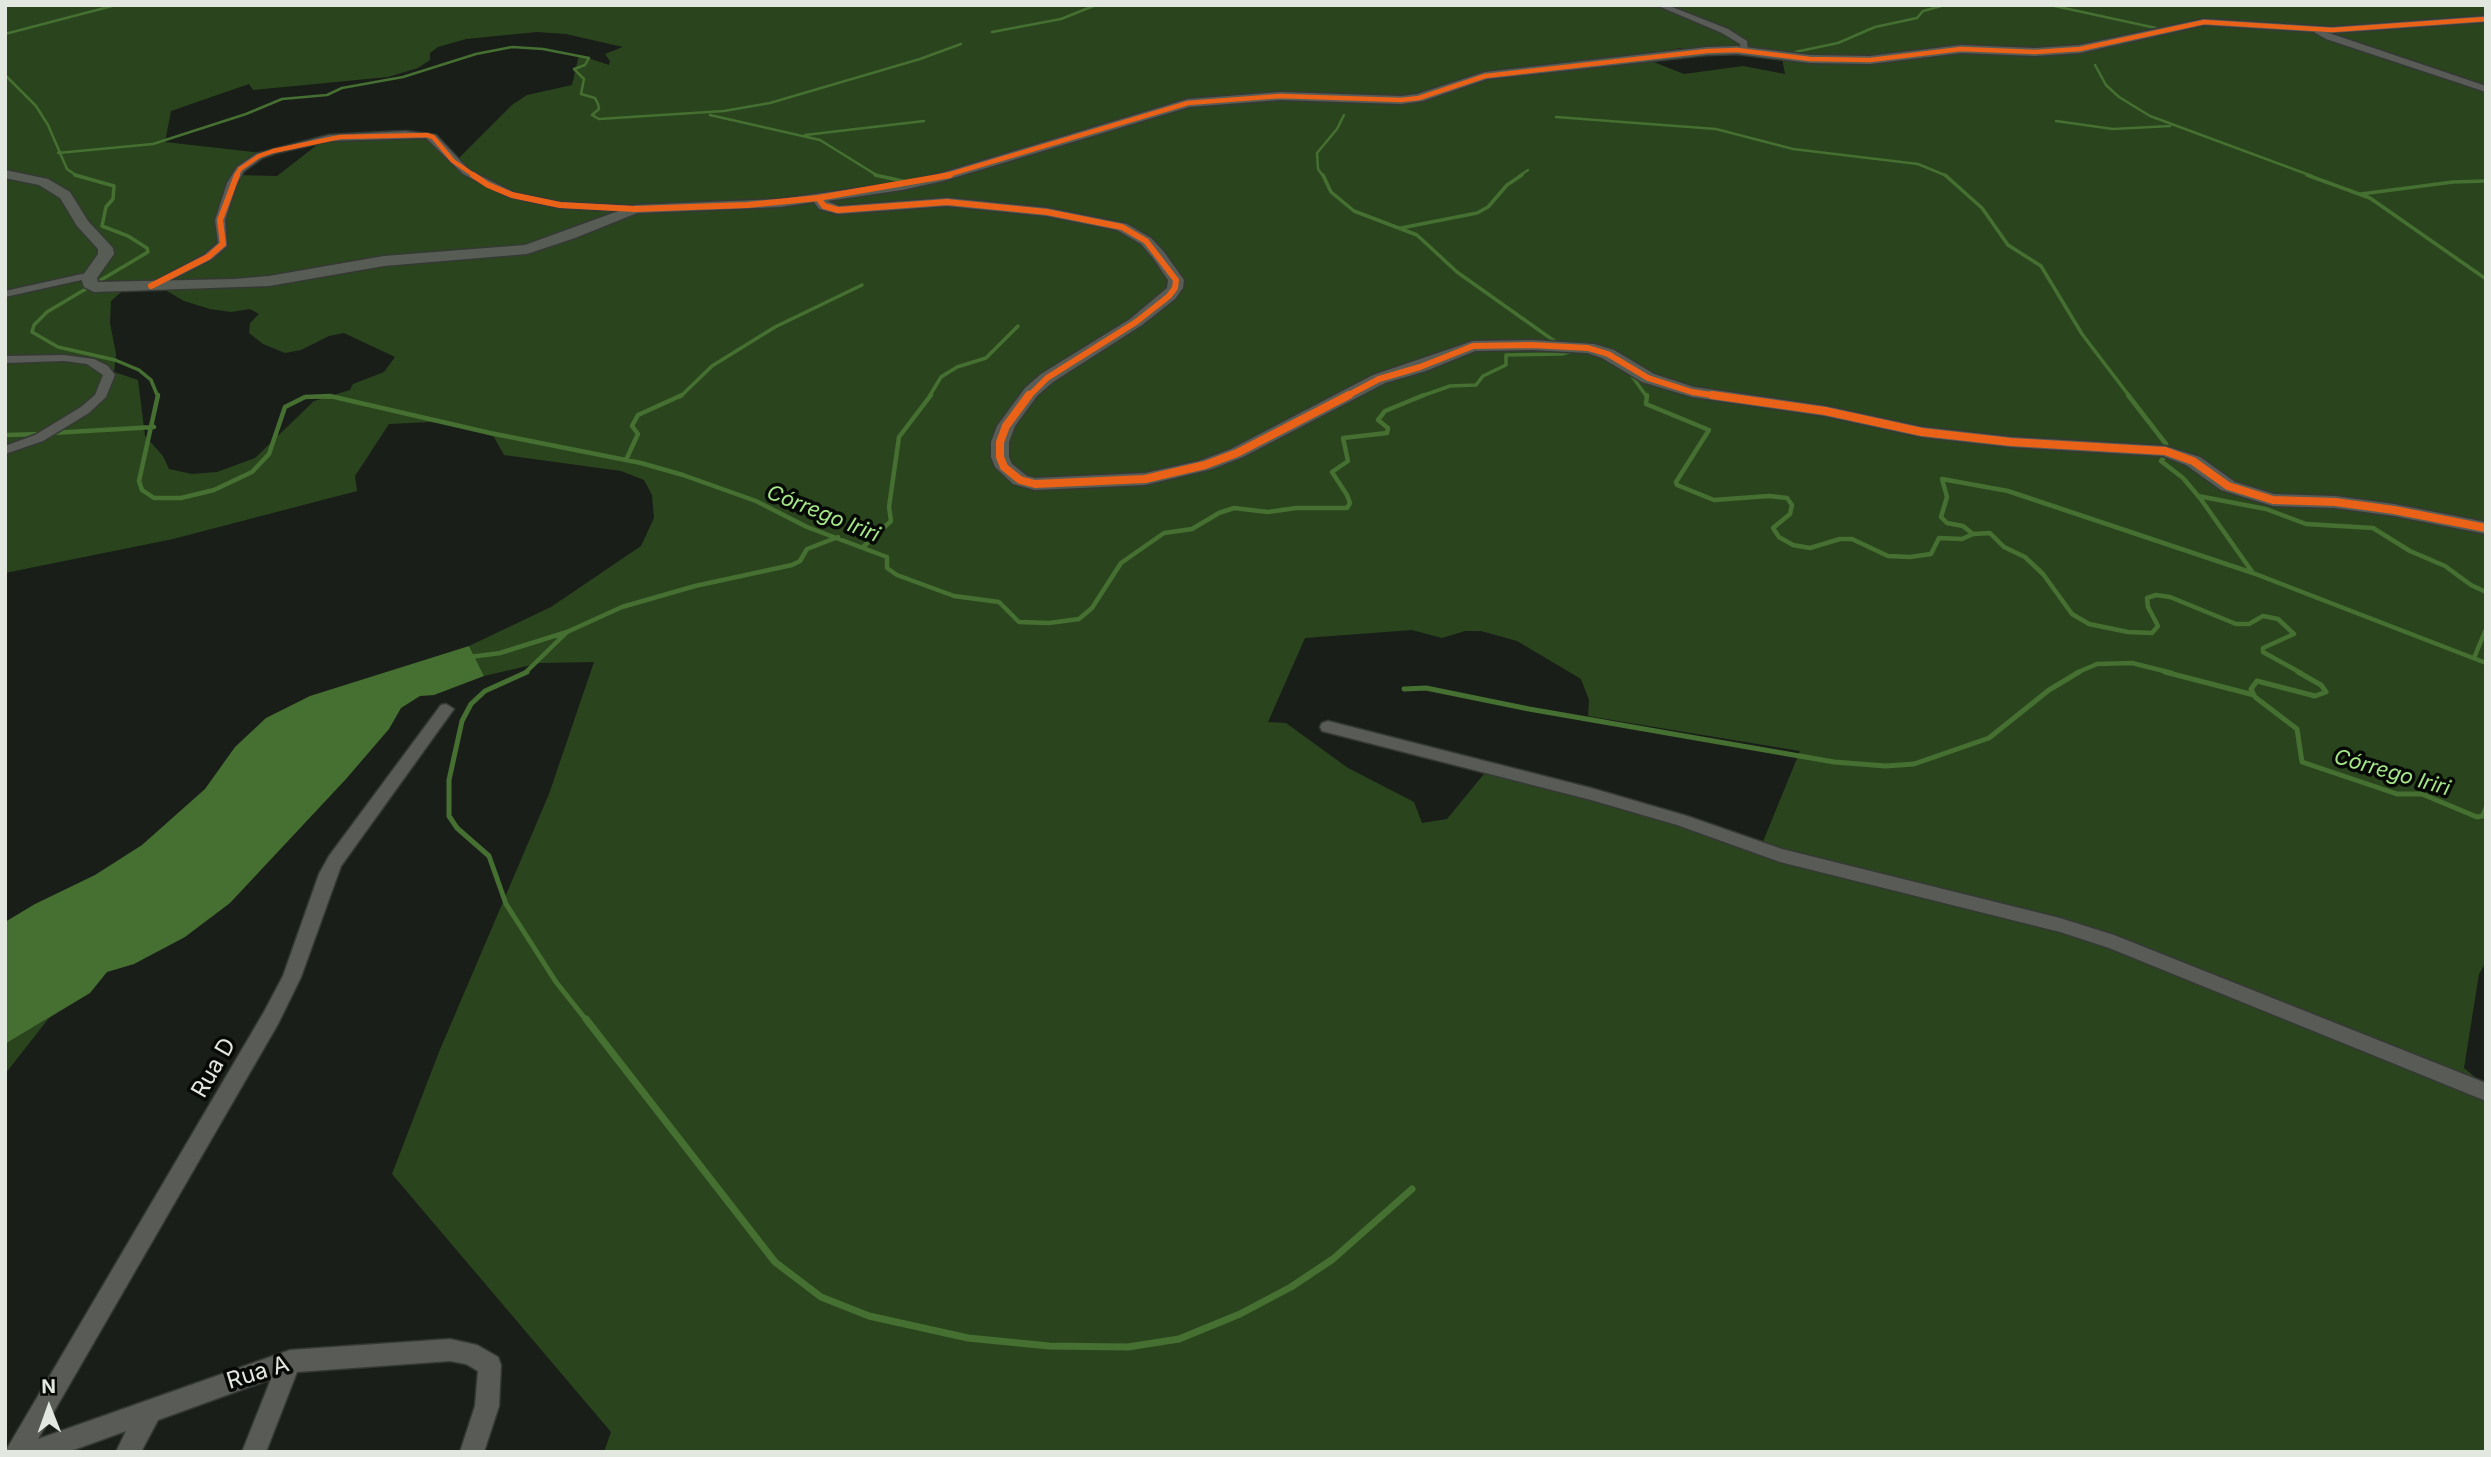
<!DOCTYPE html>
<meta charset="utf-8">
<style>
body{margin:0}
#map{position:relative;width:2491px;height:1457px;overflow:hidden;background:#1a1e19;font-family:Inter,sans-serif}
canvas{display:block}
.frame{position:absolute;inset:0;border:7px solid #e2e8e0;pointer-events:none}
.north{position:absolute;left:14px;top:1373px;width:70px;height:70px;-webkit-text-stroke:5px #060905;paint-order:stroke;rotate:359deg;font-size:19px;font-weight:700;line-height:28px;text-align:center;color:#e2e8e0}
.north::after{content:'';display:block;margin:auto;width:24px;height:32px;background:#e2e8e0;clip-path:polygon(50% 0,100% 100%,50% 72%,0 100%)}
</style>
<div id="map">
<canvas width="2491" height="1457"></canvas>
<div class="frame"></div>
<div class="north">N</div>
</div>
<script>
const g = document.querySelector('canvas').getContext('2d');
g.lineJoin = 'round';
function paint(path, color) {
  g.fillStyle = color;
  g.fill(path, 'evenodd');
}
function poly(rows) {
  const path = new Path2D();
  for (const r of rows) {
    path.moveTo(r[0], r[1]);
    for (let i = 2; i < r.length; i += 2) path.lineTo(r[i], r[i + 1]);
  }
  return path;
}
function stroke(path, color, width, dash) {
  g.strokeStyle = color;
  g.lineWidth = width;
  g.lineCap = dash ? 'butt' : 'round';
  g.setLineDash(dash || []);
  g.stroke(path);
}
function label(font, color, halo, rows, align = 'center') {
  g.font = font + ' Inter,sans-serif';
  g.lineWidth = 7;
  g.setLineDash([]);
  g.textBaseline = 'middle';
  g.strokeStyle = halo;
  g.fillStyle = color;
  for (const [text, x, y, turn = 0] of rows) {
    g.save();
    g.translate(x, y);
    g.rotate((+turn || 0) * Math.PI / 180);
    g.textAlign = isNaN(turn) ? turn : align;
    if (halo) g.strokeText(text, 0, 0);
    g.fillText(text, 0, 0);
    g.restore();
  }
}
paint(poly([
 [5,5,2486,5,2486,962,2479,974,2464,1068,2486,1086,2486,1452,604,1452,611,1432,392,1174,439,1052,549,794,594,662,540,663,484,676,469,646,551,607,641,546,654,518,652,495,644,480,621,471,504,455,494,437,465,426,430,422,389,424,355,476,357,491,173,539,5,573],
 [537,32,566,34,623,47,605,54,610,61,609,65,579,55,572,85,527,95,512,105,459,158,429,134,326,138,277,176,237,175,262,153,165,142,171,111,249,84,253,90,388,77,418,68,430,60,430,53,438,47,466,39],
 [1680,48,1782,58,1785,74,1743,66,1684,74,1641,57],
 [127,287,162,288,184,301,210,309,231,312,250,309,259,314,250,323,249,333,263,344,285,353,301,350,329,336,344,333,395,357,384,372,353,384,350,390,314,401,255,458,217,472,192,474,169,469,163,456,145,436,138,380,114,372,116,354,110,323,111,301],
 [1412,630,1442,638,1465,631,1481,631,1517,641,1581,679,1589,700,1588,716,1800,751,1760,849,1664,811,1493,763,1447,819,1422,823,1414,802,1348,768,1286,723,1268,722,1305,638],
 [90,993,49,1018,5,1074,5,1044]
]), '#2a451d');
paint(poly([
 [469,646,484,676,434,695,420,696,401,708,389,729,346,779,230,903,185,937,134,964,107,972,90,993,5,1044,5,922,35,904,95,875,142,845,205,789,235,747,266,718,310,696]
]), '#457031');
stroke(poly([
 [2050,5,2156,28],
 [992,32,1061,19,1096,5],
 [5,34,116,5],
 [1795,52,1838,43,1875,27,1917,18,1923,11,1945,5],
 [2095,65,2106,85,2119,97,2150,116,2312,176],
 [5,75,36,106,48,125,67,169,77,176],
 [710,115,820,140,878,176],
 [1556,117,1716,129,1793,149,1918,164,1947,176],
 [2056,121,2113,129,2170,126],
 [805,135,924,121],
 [58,153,153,144,246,114,282,99,327,95,342,88,403,77,476,54,512,47,543,49,589,58,585,65,574,69,584,79,581,94,595,98,598,104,599,109,592,115,599,119,724,111,770,103,920,59,961,44],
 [1323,176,1318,169,1317,153,1337,129,1344,115],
 [1519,176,1528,170]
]), '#457031', 2.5);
stroke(poly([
 [75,175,114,186,113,199,106,207,102,226,128,236,147,248,148,252,47,312,34,325,32,332,58,347,115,360,139,370,151,380,158,397],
 [875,175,907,182],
 [1323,175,1331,192,1354,211,1417,235,1457,272,1560,345],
 [1945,175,1982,208,2008,245,2041,266,2082,334,2130,397],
 [2307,175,2370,198,2486,279],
 [2361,194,2453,182,2486,181],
 [1401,228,1477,213,1488,207,1507,185,1522,175],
 [1629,372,1647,397],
 [314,397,333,397],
 [680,397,712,366,775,327,862,285],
 [929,397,941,377,957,367,986,358,1018,326],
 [1419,397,1450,386,1476,385,1483,376,1506,365,1506,355,1562,354,1576,350]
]), '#457031', 3.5);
stroke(poly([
 [158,395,139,481,142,490,154,498,181,498,214,490,252,472,269,454,285,407,305,397,330,396,490,433,641,463,683,475,756,501,807,527,887,557,887,568,897,575,954,596,999,602,1019,622,1049,623,1079,619,1092,608,1121,563,1164,533,1192,529,1219,513,1234,508,1268,512,1296,508,1347,508,1350,503,1347,495,1332,472,1348,461,1343,438,1387,433,1388,428,1378,420,1385,411,1424,395],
 [1647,395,1646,404,1709,430,1676,482,1677,485,1714,500,1769,496,1787,498,1792,505,1790,514,1773,528,1779,537,1793,545,1810,548,1840,539,1852,539,1888,556,1910,557,1931,554,1939,538,1962,539,1973,534,1990,533,2004,547,2025,557,2043,574,2072,614,2089,624,2128,632,2152,633,2158,626,2148,607,2147,598,2156,595,2170,597,2236,624,2249,624,2263,616,2278,619,2294,634,2263,648,2263,652,2301,673],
 [2128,395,2166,444,2168,452,2161,461,2183,478,2200,498,2253,573],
 [52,433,154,427],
 [5,435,42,434],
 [626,460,638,434,632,426,638,415,682,395],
 [2198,496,2266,509,2306,524,2373,528,2410,551,2445,566,2471,585,2486,592],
 [1973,534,1963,526,1947,523,1941,517,1947,497,1942,479,2008,491,2253,573,2486,663],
 [863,547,891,521,889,507,899,437,931,395],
 [470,657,500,653,567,632,622,607,695,586,792,565,800,561,807,549,838,537],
 [2474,658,2486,629],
 [525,673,567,632],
 [2076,673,2097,664,2132,663,2172,673]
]), '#457031', 4.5);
stroke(poly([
 [527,672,485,691,471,704,462,721,449,780,449,816,457,828,489,856,506,904,556,982,587,1021],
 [2165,672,2254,695],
 [2298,672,2321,685,2326,692,2315,696,2257,681,2251,689,2255,697,2297,729,2302,762,2397,794,2422,794,2477,817,2483,816,2486,808],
 [1404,689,1426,688,1529,709,1834,762,1886,766,1914,764,1989,738,2049,690,2079,672]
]), '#457031', 5);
stroke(poly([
 [586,1019,775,1262,821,1297,869,1316,968,1338,1049,1346,1128,1347,1179,1339,1240,1314,1291,1287,1333,1259,1412,1189]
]), '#457031', 7);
const street = poly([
 [1656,5,1667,5,1728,29,1747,41,1748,51,1741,53,1740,44,1722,33,1656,5],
 [2314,28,2486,86,2486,92,2326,39,2314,32,2314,28],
 [405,131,436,135,469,170,515,193,560,202,635,206,640,209,635,212,560,208,509,197,463,174,426,138,329,141,276,153,262,158,244,171,237,183,225,220,227,246,212,259,155,288,146,286,204,255,218,243,215,220,227,183,237,167,256,154,329,135,405,131],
 [91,272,96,275,95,277,5,297,5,291,91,272],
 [64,355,94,359,108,366,115,375,106,397,89,413,43,441,5,454,5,446,35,435,81,407,95,395,103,375,87,364,64,361,5,363,5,356,64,355],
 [446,704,454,709,451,713,341,866,301,977,278,1024,38,1439,290,1350,450,1339,477,1345,498,1357,501,1365,499,1406,484,1452,460,1452,475,1406,478,1371,466,1364,450,1361,297,1372,266,1452,242,1452,271,1379,158,1420,141,1452,116,1452,126,1431,68,1452,5,1452,264,1012,283,976,319,874,329,856,441,705,446,704],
 [1328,721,1591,788,1687,816,1782,849,2060,918,2114,935,2486,1083,2486,1101,2109,948,2060,932,1780,862,1677,825,1591,800,1322,731,1320,727,1322,723,1328,721]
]);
const secondary = poly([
 [2486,16,2486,22,2332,33,2204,25,2080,53,2035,56,1961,53,1870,64,1810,63,1737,54,1707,55,1487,79,1423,101,1401,104,1280,100,1189,107,943,181,902,190,827,201,839,206,947,198,1047,208,1127,224,1151,238,1164,252,1184,280,1183,288,1175,299,1142,325,1053,382,1037,396,1015,426,1009,442,1009,457,1012,464,1027,476,1035,478,1145,473,1199,461,1231,449,1373,375,1473,341,1532,340,1594,344,1614,350,1654,374,1694,387,1825,406,1922,427,2011,437,2165,446,2200,457,2235,482,2274,494,2335,496,2394,504,2486,522,2486,534,2394,516,2335,508,2273,506,2221,490,2186,465,2163,456,2011,447,1922,437,1825,416,1692,397,1642,382,1602,358,1587,353,1532,350,1475,351,1426,371,1385,383,1243,457,1212,469,1145,485,1035,490,1013,484,995,467,991,457,991,442,997,426,1025,388,1041,374,1130,319,1167,288,1168,280,1153,258,1141,244,1117,230,1047,216,947,206,838,214,819,209,814,202,780,207,637,213,575,238,527,254,384,266,269,286,94,292,84,287,81,278,98,254,98,249,77,226,60,198,39,185,5,178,5,170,48,179,70,192,88,221,113,248,114,254,97,278,98,282,234,279,269,276,384,256,525,245,635,205,780,199,902,182,935,175,1188,99,1280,92,1401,96,1417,94,1485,72,1707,47,1737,46,1810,55,1870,56,1961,45,2035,48,2080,45,2204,19,2332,27,2486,16]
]);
stroke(street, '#353934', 3);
stroke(secondary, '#353934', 3);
paint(street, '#585b56');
paint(secondary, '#575d54');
stroke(poly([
 [236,176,240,169,259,156,273,151,340,137,427,135,433,137,453,161,475,176],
 [944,176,1188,103,1280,96,1401,100,1419,98,1485,76,1707,51,1737,50,1810,59,1870,60,1961,49,2035,52,2080,49,2204,22,2332,30,2486,19]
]), '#ea6118', 4.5);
stroke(poly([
 [473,175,488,185,512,195,560,205,635,209,747,205,818,198,950,175],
 [818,198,824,206,838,210,947,202,1047,212,1122,227,1146,241,1176,280,1175,288,1169,296,1136,322,1047,378,1028,397],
 [151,286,208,257,223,244,220,220,237,175],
 [1345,397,1379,379,1420,367,1473,346,1532,345,1588,348,1608,354,1648,378,1692,392,1724,397]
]), '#ea6118', 6);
stroke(poly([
 [1029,395,1006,426,1000,442,1000,457,1004,467,1020,480,1035,484,1145,479,1205,465,1237,453,1349,395],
 [1712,395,1825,411,1922,432,2011,442,2165,451,2193,461,2228,486,2273,500,2335,502,2394,510,2486,528]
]), '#ea6118', 8);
label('italic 21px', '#a6e889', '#060905', [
 ["Córrego Iriri",823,514,22],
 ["Córrego Iriri",2392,773,16]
]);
label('23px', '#e2e8e0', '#060905', [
 ["Rua D",214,1068,-60],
 ["Rua A",258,1373,-17]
]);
</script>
